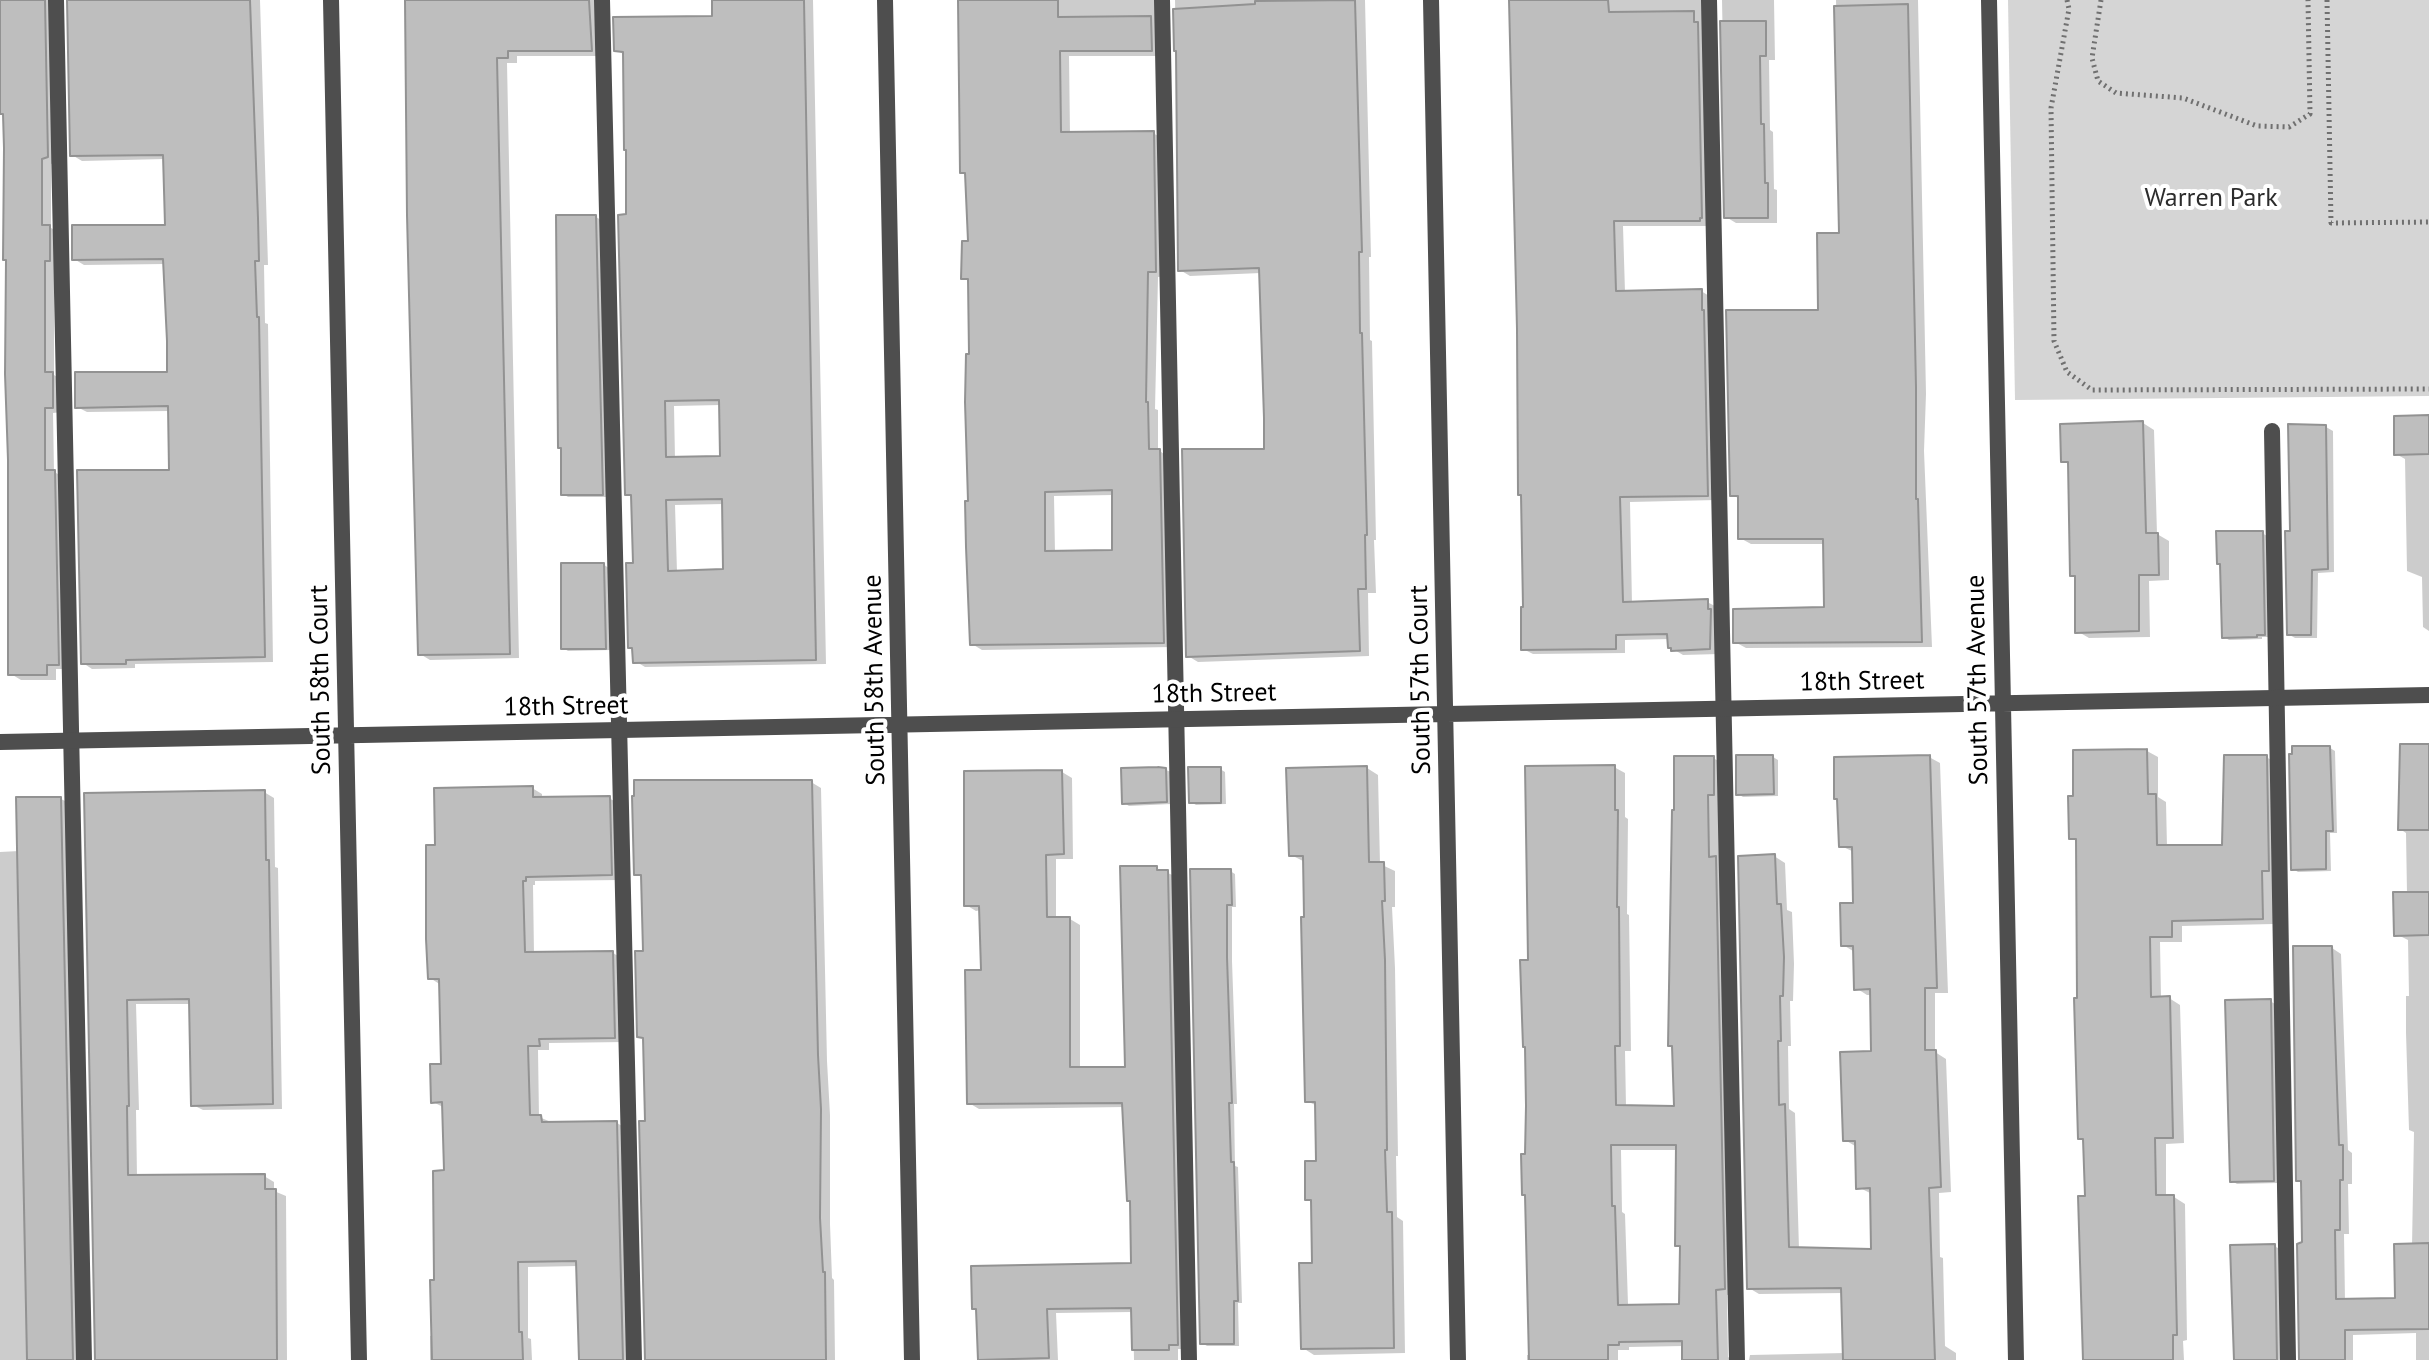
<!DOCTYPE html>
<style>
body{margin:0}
canvas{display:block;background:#fff}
</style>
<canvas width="2429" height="1360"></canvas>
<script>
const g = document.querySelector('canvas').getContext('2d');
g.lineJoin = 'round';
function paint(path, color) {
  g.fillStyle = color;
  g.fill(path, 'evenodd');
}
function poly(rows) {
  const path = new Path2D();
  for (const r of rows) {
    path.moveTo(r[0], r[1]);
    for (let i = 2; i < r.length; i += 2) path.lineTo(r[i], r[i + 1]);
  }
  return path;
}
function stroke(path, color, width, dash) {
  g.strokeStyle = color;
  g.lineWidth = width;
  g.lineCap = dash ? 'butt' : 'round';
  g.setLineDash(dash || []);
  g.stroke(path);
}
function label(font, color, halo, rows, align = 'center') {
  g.font = font + ' "PT Sans",sans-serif';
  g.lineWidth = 8;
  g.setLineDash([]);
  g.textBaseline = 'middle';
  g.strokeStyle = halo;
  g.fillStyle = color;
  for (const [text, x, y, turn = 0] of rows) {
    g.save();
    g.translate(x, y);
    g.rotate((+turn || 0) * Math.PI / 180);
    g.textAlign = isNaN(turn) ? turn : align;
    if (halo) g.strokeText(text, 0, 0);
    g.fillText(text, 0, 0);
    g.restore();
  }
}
paint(poly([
 [2008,0,2429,0,2429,396,2015,400]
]), '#d5d5d5');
paint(poly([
 [0,0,56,0,57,162,51,164,51,228,59,232,54,265,54,375,62,380,62,412,53,413,54,472,64,477,68,669,56,669,56,680,21,680,11,674,5,116,0,113],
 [69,0,260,0,268,265,264,265,265,323,268,324,273,662,135,664,135,668,92,669,83,663,171,472,170,411,87,412,77,407,169,374,165,264,84,265,74,259,167,227,165,159,82,161,72,155],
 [406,0,599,0,602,56,517,56,517,63,507,63,519,658,430,660,420,654],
 [713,0,813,0,826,664,645,667,635,661,634,650,630,647,636,565,633,498,627,494,628,215,625,55,616,50,714,17],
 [721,405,722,458,675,459,674,406],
 [724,504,725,571,677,572,675,505],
 [958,0,1164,0,1161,56,1069,56,1070,134,1153,133,1163,139,1166,276,1158,277,1155,409,1158,410,1158,450,1169,457,1173,647,982,650,972,644,970,282,963,278,970,243,967,175,962,172],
 [1114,495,1114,552,1055,553,1054,496],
 [1175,0,1365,0,1371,257,1369,257,1370,340,1372,341,1376,540,1374,540,1376,593,1368,593,1369,656,1198,662,1188,656,1266,451,1261,273,1190,276,1180,270],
 [1511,0,1710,0,1709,226,1623,226,1625,292,1701,291,1711,297,1717,500,1630,502,1632,604,1707,602,1717,607,1719,654,1683,655,1673,649,1670,639,1625,640,1625,653,1533,654,1523,649,1525,609],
 [1722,0,1774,0,1775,60,1769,60,1770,130,1773,132,1774,189,1777,190,1777,223,1736,223,1726,217],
 [1836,0,1918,0,1926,394,1924,451,1932,647,1746,648,1735,642,1826,609,1825,544,1751,544,1740,538,1740,499,1732,495,1820,312,1841,235],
 [596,217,601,220,607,497,568,497,563,494],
 [2429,417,2429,631,2423,627,2422,577,2407,571,2405,459,2396,454],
 [2143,423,2154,430,2157,534,2169,541,2169,580,2149,581,2150,637,2089,638,2077,631,2077,577,2072,575,2070,465,2063,461],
 [2326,427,2333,431,2334,572,2318,573,2317,638,2295,638,2288,634,2292,533],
 [2262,533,2267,536,2269,637,2262,637,2262,639,2229,640,2224,637],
 [604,565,609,568,611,650,568,651,563,648],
 [2429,746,2429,1360,2416,1360,2416,1333,2353,1335,2353,1360,2301,1360,2303,1183,2298,1180,2332,948,2341,954,2348,1150,2352,1153,2352,1184,2348,1184,2349,1234,2344,1234,2345,1301,2397,1300,2412,1246,2414,1132,2409,1130,2406,1033,2406,996,2409,996,2408,940,2396,934,2407,894,2406,833,2400,829],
 [2330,748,2335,751,2337,833,2330,833,2331,871,2298,872,2293,869],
 [2147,751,2158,757,2158,797,2166,802,2167,847,2224,847,2266,757,2277,763,2274,924,2182,926,2182,942,2160,942,2161,998,2169,998,2180,1005,2184,1143,2166,1144,2166,1197,2174,1197,2185,1204,2187,1340,2183,1341,2184,1360,2084,1360,2087,1198,2085,1142,2080,1138,2078,842,2071,838],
 [1773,757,1778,760,1778,796,1743,797,1738,794],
 [1929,757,1940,763,1948,993,1935,993,1935,1052,1946,1059,1951,1192,1939,1193,1940,1257,1943,1258,1945,1346,1956,1353,1956,1360,1749,1360,1750,1355,1845,1353,1844,1293,1759,1294,1749,1288,1774,856,1785,863,1787,910,1792,912,1794,964,1793,1001,1790,1001,1791,1046,1788,1046,1789,1109,1795,1113,1799,1249,1873,1251,1872,1194,1858,1187,1855,1146,1845,1140,1873,1053,1872,995,1867,995,1856,988,1853,951,1843,945,1855,905,1854,852,1841,846],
 [1713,758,1724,764,1735,1294,1727,1295,1728,1357,1733,1360,1684,1360,1684,1346,1629,1347,1629,1350,1618,1350,1618,1360,1527,1360,1527,1355,1531,1355,1527,1156,1530,962,1614,767,1625,773,1625,817,1628,819,1627,914,1629,915,1631,1051,1625,1051,1626,1107,1676,1108,1674,1047],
 [1621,1150,1678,1150,1677,1245,1682,1248,1681,1306,1643,1307,1628,1304,1625,1214,1622,1212],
 [1367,768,1378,775,1380,864,1395,871,1395,907,1392,907,1395,968,1398,1156,1396,1156,1397,1217,1403,1221,1405,1353,1314,1355,1303,1348,1314,1265,1313,1202,1307,1199,1318,1163,1317,1106,1307,1101,1305,862,1291,855],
 [1220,769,1225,772,1226,804,1196,805,1191,802],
 [1166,770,1171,772,1171,804,1129,806,1124,803],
 [1062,772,1072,778,1073,859,1056,859,1056,919,1070,919,1080,925,1080,1069,1127,1069,1156,868,1177,877,1187,1349,1178,1349,1178,1360,1134,1360,1133,1312,1056,1313,1058,1360,980,1360,978,1310,974,1308,1133,1265,1125,1107,979,1109,969,1103,983,972,981,910,976,911,966,905],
 [811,782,821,788,827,1061,830,1115,830,1224,832,1278,834,1280,835,1360,647,1360,647,1123,645,1039,639,1036,645,952,643,878,636,874],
 [532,788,542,794,542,799,609,798,619,804,621,880,535,881,535,885,533,885,534,954,613,953,623,959,625,1042,549,1043,549,1050,538,1050,539,1117,551,1122,617,1123,627,1129,632,1360,582,1360,579,1266,528,1267,528,1338,531,1339,532,1360,430,1360,430,1336,434,1335,436,1282,446,1172,443,1107,433,1102,443,1066,441,985,430,978,437,846],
 [264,792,274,798,275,867,278,868,282,1109,203,1110,193,1105,191,1004,136,1004,139,1110,136,1110,137,1177,264,1176,274,1182,274,1191,286,1196,287,1360,97,1360,86,795],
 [61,799,71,804,82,1360,0,1360,0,852,19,851],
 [1192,871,1230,871,1235,874,1236,907,1232,907,1232,961,1237,1104,1234,1104,1235,1166,1238,1167,1242,1303,1238,1303,1239,1346,1207,1346,1202,1343],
 [2270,1001,2275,1004,2278,1183,2237,1184,2232,1181],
 [2274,1246,2284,1251,2286,1360,2233,1360,2233,1351,2236,1350]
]), '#0003');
const building = poly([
 [0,0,45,0,48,157,42,159,42,225,50,225,50,261,45,261,45,372,53,372,53,408,45,408,45,470,55,470,59,665,47,665,47,675,8,675,8,460,5,374,6,260,3,260,4,148,3,114,0,114,0,0],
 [67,0,250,0,258,218,259,261,255,261,257,317,259,317,265,657,126,660,126,664,81,664,77,470,169,470,168,406,75,408,75,372,167,372,167,341,163,259,72,260,72,225,165,225,163,155,70,156,67,0],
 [405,0,589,0,592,51,508,51,508,58,497,58,510,654,418,655,407,215,405,0],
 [712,0,804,0,816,660,633,663,632,648,628,648,626,563,633,563,631,495,625,495,618,215,626,214,626,150,624,150,623,52,614,51,613,17,712,16,712,0],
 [719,400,720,456,666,457,665,401,719,400],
 [722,499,723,569,668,571,666,500,722,499],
 [958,0,1058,0,1058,17,1151,16,1152,51,1060,51,1061,132,1154,131,1156,272,1148,272,1146,402,1148,402,1149,449,1160,449,1164,643,970,645,966,547,965,501,968,501,965,402,966,354,969,354,968,279,961,279,962,241,968,241,965,173,960,173,958,0],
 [1112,490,1112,550,1045,551,1045,492,1112,490],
 [1355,0,1362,252,1359,252,1360,333,1362,333,1367,535,1365,535,1366,589,1358,589,1360,651,1186,657,1182,449,1264,449,1264,418,1259,268,1178,271,1176,51,1174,51,1173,9,1255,4,1255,1,1355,0],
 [1509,0,1608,0,1609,12,1694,11,1694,22,1698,22,1702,218,1700,218,1700,221,1614,221,1616,291,1702,289,1702,310,1704,310,1708,496,1620,497,1623,602,1708,599,1708,609,1711,609,1710,649,1671,651,1671,648,1668,648,1667,634,1616,635,1616,649,1521,650,1521,607,1523,607,1521,495,1518,495,1517,329,1509,0],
 [1908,4,1916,387,1916,499,1918,499,1922,642,1733,643,1733,609,1824,607,1823,539,1738,539,1738,496,1730,496,1726,310,1818,310,1817,233,1839,233,1834,6,1908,4],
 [1720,21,1766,21,1766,56,1760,56,1761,124,1764,124,1765,183,1768,183,1768,218,1724,218,1720,21],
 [556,215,596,215,603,495,561,495,561,448,558,448,556,215],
 [2429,415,2429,454,2394,455,2394,416,2429,415],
 [2143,421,2146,533,2158,533,2159,575,2139,575,2139,631,2075,633,2075,576,2070,576,2068,462,2061,462,2060,424,2143,421],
 [2288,424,2326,425,2328,569,2312,570,2311,635,2287,635,2285,531,2290,531,2288,424],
 [2216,531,2263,531,2265,635,2257,635,2257,637,2222,638,2220,564,2217,564,2216,531],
 [561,563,604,563,606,649,561,649,561,563],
 [2400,744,2429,744,2429,830,2398,830,2400,744],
 [2292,746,2330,746,2333,831,2326,831,2326,869,2291,870,2289,754,2292,754,2292,746],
 [2147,749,2148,794,2156,794,2157,845,2222,845,2224,755,2267,755,2269,871,2262,871,2263,919,2172,921,2172,937,2150,937,2151,997,2170,996,2173,1138,2155,1138,2156,1195,2174,1195,2177,1335,2173,1335,2173,1360,2083,1360,2078,1196,2085,1196,2083,1139,2078,1139,2074,998,2077,998,2076,839,2069,839,2068,796,2073,796,2073,750,2147,749],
 [1736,755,1773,755,1774,794,1736,795,1736,755],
 [1930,755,1937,988,1925,988,1925,1050,1936,1050,1941,1187,1929,1188,1935,1360,1843,1360,1841,1288,1747,1289,1738,856,1775,854,1777,904,1781,904,1784,957,1783,996,1780,996,1781,1041,1778,1041,1779,1105,1785,1104,1789,1247,1871,1249,1870,1188,1856,1189,1855,1141,1843,1141,1840,1052,1871,1051,1870,989,1854,990,1853,946,1841,946,1840,903,1853,903,1852,847,1839,847,1837,799,1834,799,1834,757,1930,755],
 [1674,756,1714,756,1714,795,1708,795,1709,857,1716,856,1725,1289,1716,1290,1718,1360,1682,1360,1682,1341,1619,1342,1619,1345,1608,1345,1608,1360,1529,1360,1525,1195,1522,1195,1521,1154,1525,1154,1526,1106,1525,1047,1523,1047,1520,960,1528,960,1525,766,1615,765,1615,810,1618,810,1617,907,1619,907,1620,1046,1615,1046,1616,1105,1674,1106,1672,1046,1668,1046,1672,810,1674,810,1674,756],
 [1611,1145,1676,1145,1675,1246,1680,1246,1679,1304,1618,1305,1615,1206,1612,1206,1611,1145],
 [1367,766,1369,862,1384,862,1385,901,1382,901,1385,960,1387,1150,1385,1150,1387,1212,1392,1212,1394,1348,1301,1349,1299,1263,1312,1263,1311,1200,1305,1200,1305,1161,1316,1161,1315,1102,1305,1102,1301,917,1304,917,1303,856,1289,856,1286,768,1367,766],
 [1158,767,1166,768,1167,802,1122,804,1121,768,1158,767],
 [1188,767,1221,767,1221,803,1189,803,1188,767],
 [1062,770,1064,854,1046,855,1047,917,1070,917,1070,1067,1125,1067,1120,866,1157,866,1157,870,1168,870,1178,1345,1169,1345,1169,1350,1132,1350,1131,1308,1047,1309,1049,1358,978,1360,976,1309,972,1309,971,1266,1131,1263,1130,1201,1127,1201,1122,1103,967,1104,965,970,981,970,979,906,964,906,964,771,1062,770],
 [634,780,812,780,818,1055,821,1109,820,1218,823,1272,825,1272,826,1360,645,1360,639,1121,645,1121,643,1038,637,1037,635,951,643,951,641,875,634,875,632,796,634,796,634,780],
 [533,786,533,797,610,796,612,875,526,877,526,881,523,881,525,952,613,951,615,1038,539,1039,540,1046,528,1046,530,1115,541,1115,542,1122,617,1121,623,1360,579,1360,576,1261,518,1262,519,1332,522,1332,523,1360,432,1360,430,1280,434,1280,433,1171,444,1170,442,1102,431,1103,430,1064,441,1064,439,979,428,979,426,939,426,845,435,845,434,788,533,786],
 [265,790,266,860,269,860,273,1104,191,1106,189,999,127,1000,129,1106,127,1106,128,1175,265,1174,265,1189,276,1189,277,1360,95,1360,84,793,265,790],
 [16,797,61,797,73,1360,27,1360,16,797],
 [1190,869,1231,869,1232,905,1227,905,1227,957,1232,1103,1229,1103,1231,1162,1234,1162,1238,1301,1234,1301,1234,1344,1200,1344,1190,869],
 [2393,892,2429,892,2429,935,2394,936,2393,892],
 [2293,946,2332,946,2339,1145,2343,1145,2343,1180,2340,1180,2340,1230,2335,1230,2336,1299,2395,1298,2394,1244,2429,1243,2429,1329,2345,1330,2345,1360,2299,1360,2297,1244,2302,1242,2301,1181,2296,1181,2293,946],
 [2271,999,2274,1181,2230,1182,2225,1000,2271,999],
 [2275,1244,2277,1360,2234,1360,2230,1245,2275,1244]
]);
paint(building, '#bebebe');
stroke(building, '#929292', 2);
stroke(poly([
 [2067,0,2069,9,2051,108,2054,341,2067,372,2092,390,2429,389],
 [2101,0,2092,58,2098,81,2116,93,2183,98,2257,126,2289,127,2310,114,2308,0],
 [2327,0,2331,223,2429,222]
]), '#707070', 5, [2, 4]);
stroke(poly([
 [56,0,84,1360],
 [602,0,634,1360],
 [1162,0,1189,1360],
 [1709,0,1737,1360],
 [2272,431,2288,1360]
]), '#4e4e4e', 16);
stroke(poly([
 [331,0,359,1360],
 [885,0,912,1360],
 [1431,0,1458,1360],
 [1989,0,2016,1360],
 [0,742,2429,695]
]), '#4e4e4e', 16);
label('26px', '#2c2c2c', '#fff', [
 ["Warren Park",2211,199]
]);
label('26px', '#000', '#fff', [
 ["South 58th Court",321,680,-91],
 ["South 58th Avenue",875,680,-91],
 ["South 57th Court",1421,680,-91],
 ["South 57th Avenue",1978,680,-91],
 ["18th Street",1862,682,-1],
 ["18th Street",1214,694,-1],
 ["18th Street",566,707,-1]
]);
</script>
